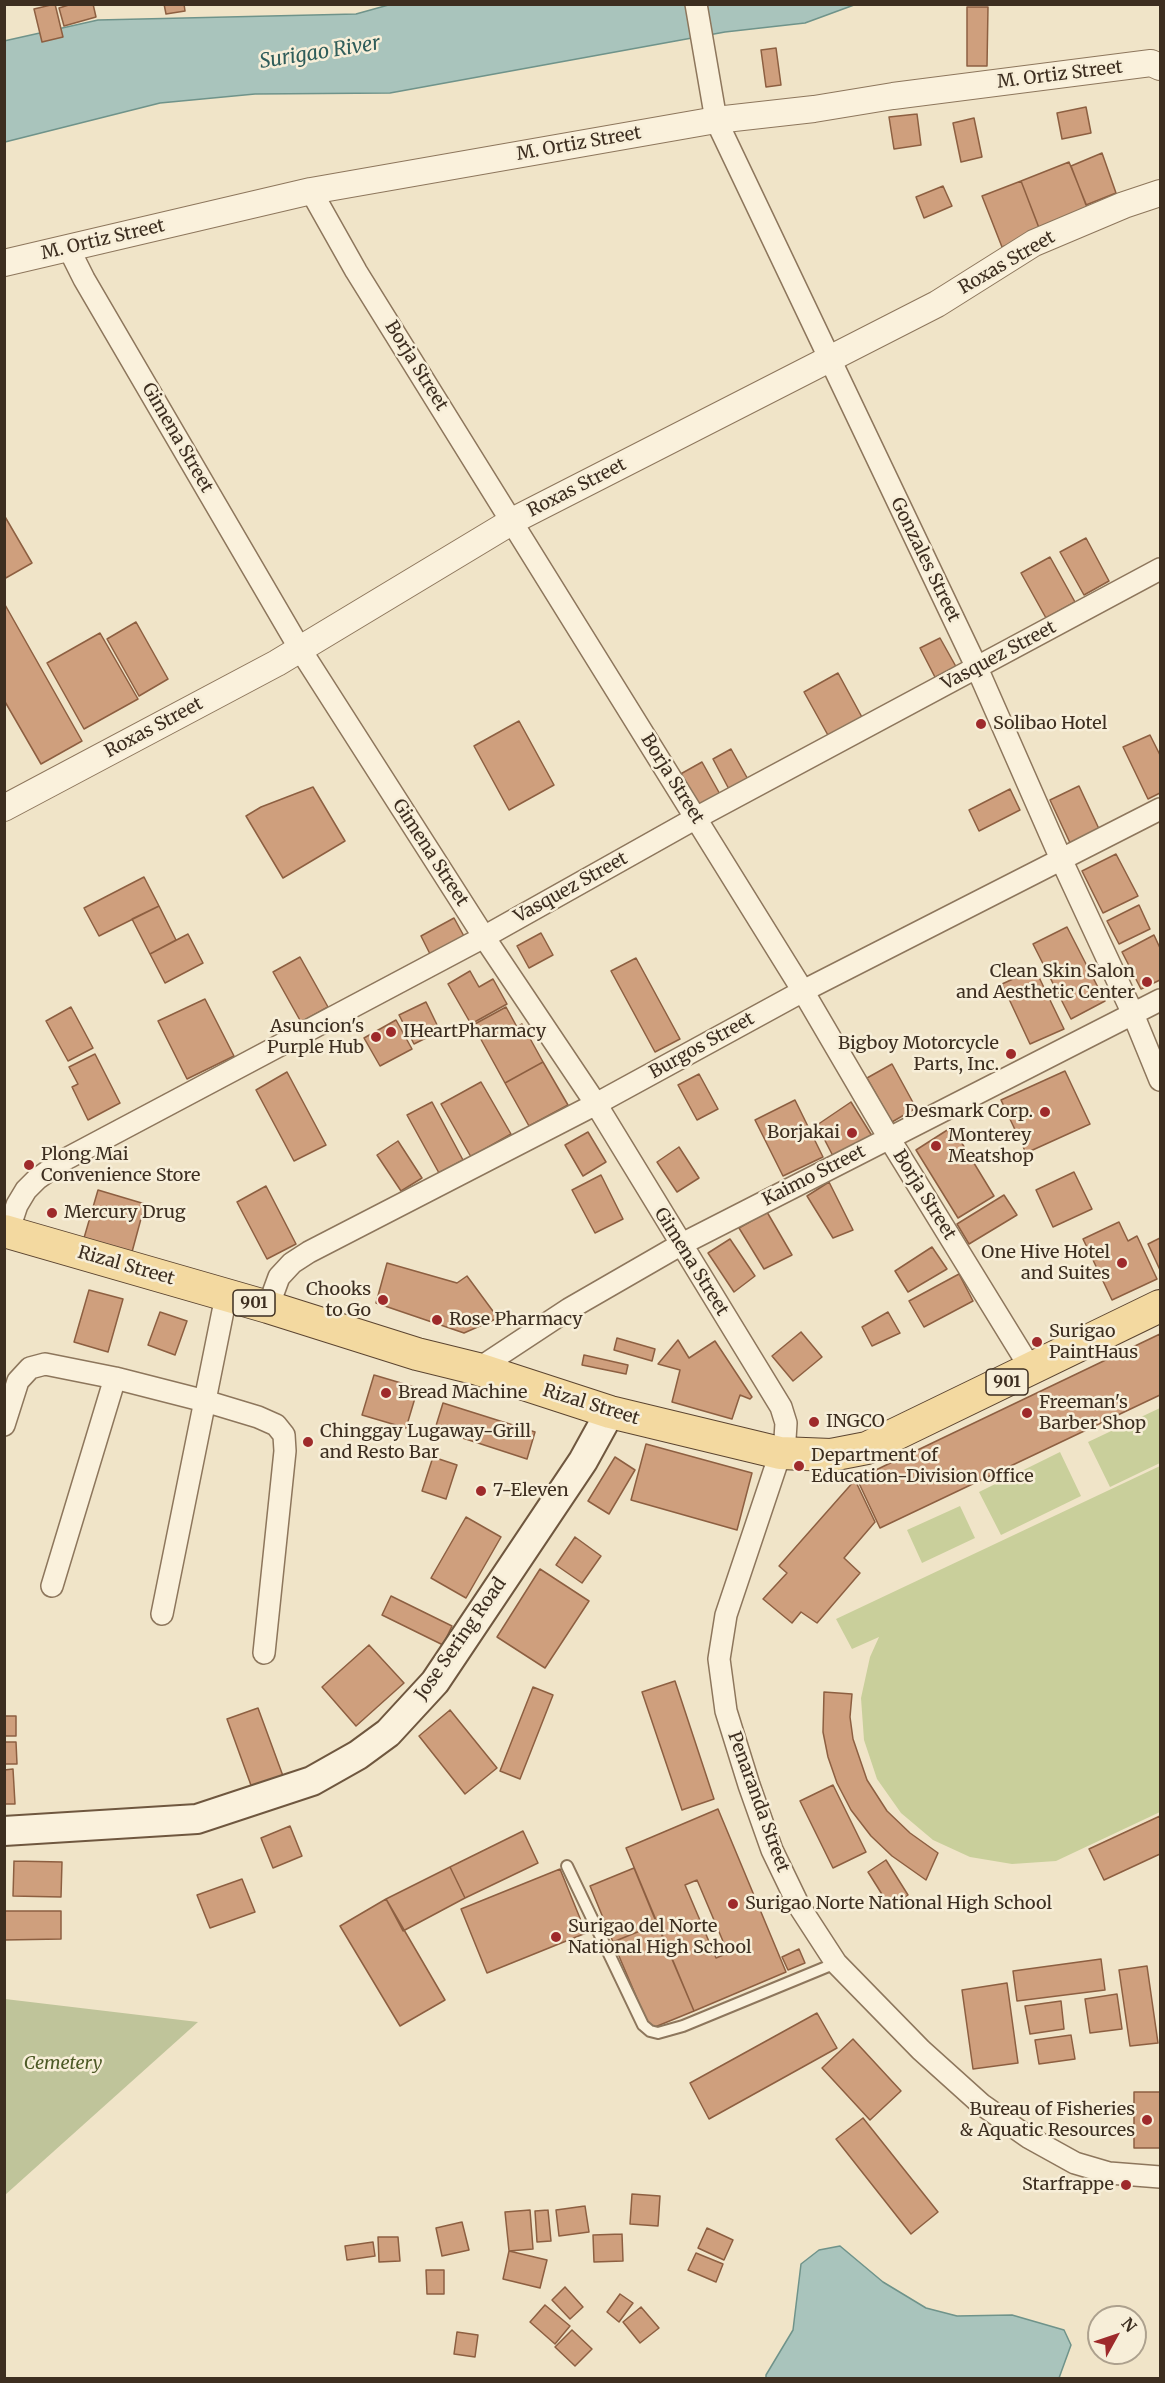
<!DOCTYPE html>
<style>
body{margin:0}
#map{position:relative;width:1165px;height:2383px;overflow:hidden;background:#f0e4c8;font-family:Merriweather,serif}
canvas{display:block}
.frame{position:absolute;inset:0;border:6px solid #3d2e20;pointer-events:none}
.north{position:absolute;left:1087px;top:2305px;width:60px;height:60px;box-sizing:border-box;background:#f7eed8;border:2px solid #ada18e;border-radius:50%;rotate:50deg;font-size:16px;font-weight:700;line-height:24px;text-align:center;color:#3d2e20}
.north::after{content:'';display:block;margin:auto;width:21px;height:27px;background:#9e2a2b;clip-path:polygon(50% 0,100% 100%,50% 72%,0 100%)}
</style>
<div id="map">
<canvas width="1165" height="2383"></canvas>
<div class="frame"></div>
<div class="north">N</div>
</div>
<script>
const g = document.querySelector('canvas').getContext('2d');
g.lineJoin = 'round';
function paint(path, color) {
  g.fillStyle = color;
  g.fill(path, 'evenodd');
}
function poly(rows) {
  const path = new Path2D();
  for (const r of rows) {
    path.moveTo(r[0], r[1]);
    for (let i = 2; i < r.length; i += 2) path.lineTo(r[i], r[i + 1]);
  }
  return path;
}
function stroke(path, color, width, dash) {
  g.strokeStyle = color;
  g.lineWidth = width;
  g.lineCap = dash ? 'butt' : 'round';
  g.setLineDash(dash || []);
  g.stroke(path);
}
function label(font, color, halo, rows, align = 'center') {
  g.font = font + ' Merriweather,serif';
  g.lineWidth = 5;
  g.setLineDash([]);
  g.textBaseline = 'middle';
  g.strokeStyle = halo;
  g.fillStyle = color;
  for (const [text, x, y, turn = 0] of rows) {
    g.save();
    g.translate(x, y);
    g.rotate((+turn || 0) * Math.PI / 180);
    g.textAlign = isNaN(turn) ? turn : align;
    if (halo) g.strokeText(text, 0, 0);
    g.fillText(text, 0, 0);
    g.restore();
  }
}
paint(poly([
 [1160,1408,1160,1463,1110,1487,1088,1442],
 [1060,1452,1081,1496,1001,1535,979,1492],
 [1160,1466,1160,1812,1056,1861,1012,1864,970,1857,933,1840,901,1813,877,1779,864,1740,861,1698,870,1657,879,1637,852,1649,836,1619],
 [960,1506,975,1538,922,1563,907,1530]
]), '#c9cf9b');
paint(poly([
 [5,1999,198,2022,5,2195,4,1999]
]), '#bfc49a');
const water = poly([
 [392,4,854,5,805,23,725,32,390,93,255,94,160,103,5,142,4,41,98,20,356,14,392,4],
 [840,2246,883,2282,926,2308,957,2316,1012,2315,1064,2330,1071,2345,1059,2378,766,2378,766,2375,793,2330,801,2264,819,2250,840,2246]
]);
paint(water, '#a9c4bc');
stroke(water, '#6f938a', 1.5);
const building = poly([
 [55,4,63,37,42,42,34,9,55,4],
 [72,4,93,4,96,17,64,26,59,8,72,4],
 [164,4,184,4,185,11,166,14,164,4],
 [967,7,988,7,987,66,967,66,967,7],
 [776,48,781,85,766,87,761,50,776,48],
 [1086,107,1091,133,1062,139,1057,113,1086,107],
 [917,114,921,145,894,149,889,117,917,114],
 [974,118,982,157,961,162,953,123,974,118],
 [1102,153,1116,193,1086,205,1071,166,1102,153],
 [1069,162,1088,209,1039,228,1021,181,1069,162],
 [1021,181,1041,233,1002,247,982,196,1021,181],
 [943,186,952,206,924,218,916,197,943,186],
 [4,515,32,563,4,579,4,515],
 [1086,538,1109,581,1084,595,1060,552,1086,538],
 [1050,557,1075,602,1046,618,1021,573,1050,557],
 [4,603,82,741,41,764,4,700,4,603],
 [136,622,168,679,139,696,107,639,136,622],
 [100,633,138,699,84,729,47,663,100,633],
 [940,638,959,672,938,683,920,648,940,638],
 [838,673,863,719,829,737,804,692,838,673],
 [519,721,554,785,509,810,474,746,519,721],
 [1150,735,1160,755,1160,793,1148,799,1123,747,1150,735],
 [731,749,750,783,731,793,713,759,731,749],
 [702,762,721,796,696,810,677,776,702,762],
 [1079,786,1100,831,1071,845,1050,800,1079,786],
 [313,787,345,841,283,878,246,816,261,807,313,787],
 [1010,789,1020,810,979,831,969,810,1010,789],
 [1116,854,1138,896,1103,913,1082,871,1116,854],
 [144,877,159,906,99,936,84,908,144,877],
 [1139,905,1150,929,1119,944,1107,921,1139,905],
 [159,906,176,940,150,954,132,919,159,906],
 [454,918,465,938,431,956,421,936,454,918],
 [1067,927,1105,1001,1071,1019,1033,944,1067,927],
 [541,933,553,955,529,968,517,946,541,933],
 [188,934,203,963,165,983,150,954,188,934],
 [1154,935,1160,948,1160,980,1141,989,1122,952,1154,935],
 [300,957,328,1007,301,1022,273,972,300,957],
 [636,958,680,1039,655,1052,611,971,636,958],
 [1035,969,1064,1029,1030,1044,1002,984,1035,969],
 [470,971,479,987,493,979,507,1004,471,1024,448,984,470,971],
 [205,999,234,1056,187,1079,158,1021,205,999],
 [426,1002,440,1031,414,1044,399,1015,426,1002],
 [71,1007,93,1048,68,1061,46,1021,71,1007],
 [506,1007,517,1027,522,1024,543,1062,505,1083,473,1025,506,1007],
 [396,1020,412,1049,380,1066,364,1038,396,1020],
 [95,1054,120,1103,88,1120,72,1087,78,1084,69,1067,95,1054],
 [543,1062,568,1105,529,1126,505,1083,543,1062],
 [892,1064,916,1108,892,1122,867,1078,892,1064],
 [1065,1071,1090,1124,1026,1153,1001,1100,1065,1071],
 [287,1072,326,1145,294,1161,256,1090,287,1072],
 [699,1074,718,1109,697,1120,678,1085,699,1074],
 [481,1082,511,1134,471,1157,441,1104,481,1082],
 [795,1100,823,1157,783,1176,755,1120,795,1100],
 [432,1102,463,1160,439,1173,407,1115,432,1102],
 [851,1102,874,1139,834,1158,817,1125,851,1102],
 [952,1127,994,1196,958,1218,916,1150,952,1127],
 [588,1132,606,1162,583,1176,565,1145,588,1132],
 [398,1141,422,1178,401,1191,377,1155,398,1141],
 [679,1147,699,1178,677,1192,657,1162,679,1147],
 [1074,1172,1092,1209,1053,1227,1036,1190,1074,1172],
 [601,1175,623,1219,595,1233,572,1190,601,1175],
 [829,1182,853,1230,833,1238,807,1196,829,1182],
 [266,1186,296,1244,267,1259,237,1202,266,1186],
 [98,1190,145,1204,132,1252,84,1238,98,1190],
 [1004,1195,1017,1215,969,1244,957,1224,1004,1195],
 [767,1212,792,1255,764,1269,739,1228,767,1212],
 [1119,1222,1128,1241,1137,1236,1157,1279,1112,1300,1083,1239,1119,1222],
 [1160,1238,1160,1270,1148,1244,1160,1238],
 [730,1239,755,1276,734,1292,708,1253,730,1239],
 [932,1247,947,1269,908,1292,895,1271,932,1247],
 [387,1263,457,1283,467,1276,498,1318,464,1333,376,1303,387,1263],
 [959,1274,973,1301,924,1327,909,1301,959,1274],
 [89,1290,123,1299,108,1352,74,1342,89,1290],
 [160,1312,187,1321,175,1355,148,1345,160,1312],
 [888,1312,900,1333,872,1346,862,1327,888,1312],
 [801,1332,822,1357,793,1381,772,1356,801,1332],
 [1160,1334,1160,1395,880,1528,857,1479,1160,1334],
 [617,1338,655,1349,652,1361,614,1350,617,1338],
 [678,1340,689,1358,715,1341,752,1397,750,1399,740,1395,732,1419,672,1402,680,1370,658,1364,678,1340],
 [584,1355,628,1365,626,1374,582,1365,584,1355],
 [374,1375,418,1388,406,1428,362,1415,374,1375],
 [443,1403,535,1432,527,1459,435,1429,443,1403],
 [646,1444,752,1473,737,1530,631,1500,646,1444],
 [433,1457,457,1465,446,1499,422,1491,433,1457],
 [615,1457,635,1470,609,1514,588,1501,615,1457],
 [855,1480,875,1522,844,1558,860,1573,817,1623,801,1612,792,1623,763,1599,787,1573,779,1566,855,1480],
 [466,1517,501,1537,466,1598,431,1578,466,1517],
 [575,1537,601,1556,582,1583,556,1565,575,1537],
 [540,1569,589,1601,545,1668,497,1637,540,1569],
 [391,1596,452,1626,443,1645,382,1615,391,1596],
 [369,1645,404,1683,356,1726,322,1687,369,1645],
 [675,1681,714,1799,682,1810,642,1692,675,1681],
 [533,1687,553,1695,520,1779,500,1771,533,1687],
 [824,1692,852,1694,850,1717,853,1739,867,1780,887,1811,910,1833,938,1853,926,1880,892,1856,871,1836,851,1810,837,1783,828,1757,823,1732,824,1692],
 [258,1708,283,1776,252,1788,227,1719,258,1708],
 [450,1710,497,1768,465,1794,419,1736,450,1710],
 [4,1716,16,1716,16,1736,4,1736,4,1716],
 [4,1742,16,1742,17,1764,4,1764,4,1742],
 [13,1769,15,1804,4,1804,4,1770,13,1769],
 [833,1785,866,1852,833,1868,800,1801,833,1785],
 [718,1809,786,1972,694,2011,626,1848,718,1809],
 [697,1880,728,1953,716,1958,685,1885,697,1880],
 [1160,1816,1160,1854,1104,1880,1089,1849,1160,1816],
 [290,1826,302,1856,273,1868,261,1838,290,1826],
 [523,1831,538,1863,465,1898,450,1867,523,1831],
 [886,1860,908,1895,890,1907,868,1872,886,1860],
 [14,1861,62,1862,61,1897,13,1896,14,1861],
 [450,1867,465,1898,403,1931,386,1899,450,1867],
 [634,1868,657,1924,613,1942,590,1886,634,1868],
 [560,1869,586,1933,487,1973,461,1909,560,1869],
 [242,1879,255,1912,210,1928,197,1895,242,1879],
 [386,1899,445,2000,400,2026,340,1926,386,1899],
 [4,1911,61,1911,61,1939,4,1940,4,1911],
 [657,1924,694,2011,650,2029,613,1942,657,1924],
 [799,1949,805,1963,788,1970,782,1957,799,1949],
 [1101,1959,1105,1990,1017,2001,1013,1971,1101,1959],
 [1147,1966,1158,2043,1130,2046,1119,1970,1147,1966],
 [1007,1983,1018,2063,973,2069,962,1990,1007,1983],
 [1117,1994,1122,2029,1090,2033,1085,1999,1117,1994],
 [1061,2001,1064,2029,1030,2034,1025,2006,1061,2001],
 [817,2013,837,2048,709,2119,690,2083,817,2013],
 [1071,2035,1075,2059,1039,2064,1035,2040,1071,2035],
 [853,2039,901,2091,870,2120,822,2068,853,2039],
 [1134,2092,1160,2092,1160,2148,1134,2148,1134,2092],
 [863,2118,938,2212,911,2234,836,2139,863,2118],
 [632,2194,660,2196,658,2226,630,2224,632,2194],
 [585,2206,589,2232,559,2236,556,2210,585,2206],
 [530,2210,533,2249,509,2251,505,2212,530,2210],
 [548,2210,551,2241,537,2242,535,2211,548,2210],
 [462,2222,469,2250,442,2256,436,2228,462,2222],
 [707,2228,733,2240,724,2260,698,2248,707,2228],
 [622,2234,623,2261,594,2262,593,2235,622,2234],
 [378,2237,398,2237,400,2261,379,2262,378,2237],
 [373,2242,375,2256,347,2260,345,2246,373,2242],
 [509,2251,547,2260,540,2288,503,2279,509,2251],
 [696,2253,723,2264,716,2282,688,2270,696,2253],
 [426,2270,444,2270,444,2294,427,2294,426,2270],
 [565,2287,583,2307,570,2319,552,2300,565,2287],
 [620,2294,633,2303,619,2322,607,2312,620,2294],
 [545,2305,570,2326,555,2344,530,2322,545,2305],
 [641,2307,659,2328,640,2343,623,2322,641,2307],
 [572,2330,592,2349,575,2366,555,2347,572,2330],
 [457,2332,478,2335,475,2357,454,2354,457,2332]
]);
paint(building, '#cf9f7d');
stroke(building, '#8d5f41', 1.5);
const service = poly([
 [567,1866,643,2025,650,2031,658,2033,683,2026,836,1963]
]);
const minor = poly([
 [696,4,716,120,977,668,1061,859,1133,1014,1160,1080],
 [311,191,356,271,803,991,889,1138,1031,1369],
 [69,249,84,279,300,649,484,937,596,1104,781,1407,786,1423,785,1439,726,1615,719,1659,726,1711,749,1785,772,1850,799,1906,836,1963,921,2050,981,2104,1028,2137,1075,2163,1109,2173,1160,2177],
 [8,1232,17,1205,26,1190,37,1179,64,1160,484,937,696,818,1160,569],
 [268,1307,279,1277,292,1263,309,1252,596,1104,803,991,1160,809],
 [478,1369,569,1309,680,1245,1160,1000],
 [4,1425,18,1381,30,1368,45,1364,115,1378,205,1401,258,1417,276,1425,284,1435,285,1451,264,1653],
 [52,1586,115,1378],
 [162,1614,226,1296]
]);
const tertiary = poly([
 [4,263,311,191,716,120,814,109,893,96,1151,63,1160,67],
 [4,808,277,663,516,519,937,304,1034,243,1124,205,1160,193]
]);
const secondary = poly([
 [4,1831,197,1819,312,1781,358,1755,388,1733,435,1682,583,1461,610,1412]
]);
const primary = poly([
 [4,1231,268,1307,417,1354,478,1369,610,1412,780,1453,831,1455,867,1448,1160,1306]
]);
stroke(service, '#8d765c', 14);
stroke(minor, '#8d765c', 24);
stroke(tertiary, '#8d765c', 28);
stroke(secondary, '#6f573f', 32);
stroke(primary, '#5b4430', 34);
stroke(service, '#faf1dc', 10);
stroke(minor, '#faf1dc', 21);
stroke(tertiary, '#faf1dc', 26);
stroke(secondary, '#faf1dc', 28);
stroke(primary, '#f3d9a0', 32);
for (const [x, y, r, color] of [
 [981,724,6,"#9e2a2b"],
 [1147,982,6,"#9e2a2b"],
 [391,1032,6,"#9e2a2b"],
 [376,1037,6,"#9e2a2b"],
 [1011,1054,6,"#9e2a2b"],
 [1045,1112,6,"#9e2a2b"],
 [852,1133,6,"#9e2a2b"],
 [936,1146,6,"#9e2a2b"],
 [29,1165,6,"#9e2a2b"],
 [52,1213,6,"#9e2a2b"],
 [1122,1263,6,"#9e2a2b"],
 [383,1300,6,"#9e2a2b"],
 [437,1320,6,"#9e2a2b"],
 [1037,1342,6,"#9e2a2b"],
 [386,1393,6,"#9e2a2b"],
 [1027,1413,6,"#9e2a2b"],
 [814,1422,6,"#9e2a2b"],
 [308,1442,6,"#9e2a2b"],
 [799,1466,6,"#9e2a2b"],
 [481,1491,6,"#9e2a2b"],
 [733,1904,6,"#9e2a2b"],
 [556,1937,6,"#9e2a2b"],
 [1147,2120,6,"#9e2a2b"],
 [1126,2185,6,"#9e2a2b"]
]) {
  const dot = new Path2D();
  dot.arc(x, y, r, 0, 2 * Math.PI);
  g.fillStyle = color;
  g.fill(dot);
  stroke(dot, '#f7eed8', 2);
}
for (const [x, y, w] of [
 [254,1303,42],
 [1007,1382,42]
]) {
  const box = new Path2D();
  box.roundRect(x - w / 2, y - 13, w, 26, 4.5);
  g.fillStyle = '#f7eed8';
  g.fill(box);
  stroke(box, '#3d2e20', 1.5);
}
label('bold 16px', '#3d2e20', null, [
 ["901",254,1303],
 ["901",1007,1382]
]);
label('18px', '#3d2e20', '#f7eed8', [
 ["M. Ortiz Street",1060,75,-7],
 ["M. Ortiz Street",579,144,-10],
 ["M. Ortiz Street",103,240,-13],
 ["Roxas Street",1007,263,-30],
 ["Borja Street",416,366,58],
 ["Gimena Street",177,438,60],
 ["Roxas Street",577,488,-27],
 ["Gonzales Street",925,560,64],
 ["Vasquez Street",999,656,-28],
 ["Roxas Street",154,728,-28],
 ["Borja Street",672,779,58],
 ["Gimena Street",430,853,57],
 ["Vasquez Street",571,888,-29],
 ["Burgos Street",702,1046,-29],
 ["Kaimo Street",814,1176,-27],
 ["Borja Street",924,1195,58],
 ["Gimena Street",691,1262,58],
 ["Rizal Street",126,1266,16],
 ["Rizal Street",591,1405,17],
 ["Jose Sering Road",461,1639,-55],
 ["Penaranda Street",758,1802,70]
]);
label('18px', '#3d2e20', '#f7eed8', [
 ["Solibao Hotel",993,724],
 ["Clean Skin Salon",1135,972,"right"],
 ["and Aesthetic Center",1135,993,"right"],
 ["Asuncion's",364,1027,"right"],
 ["Purple Hub",364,1048,"right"],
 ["IHeartPharmacy",403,1032],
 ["Bigboy Motorcycle",999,1044,"right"],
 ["Parts, Inc.",999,1065,"right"],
 ["Desmark Corp.",1033,1112,"right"],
 ["Borjakai",840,1133,"right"],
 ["Monterey",948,1136],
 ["Meatshop",948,1157],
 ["Plong Mai",41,1155],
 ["Convenience Store",41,1176],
 ["Mercury Drug",64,1213],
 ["One Hive Hotel",1110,1253,"right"],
 ["and Suites",1110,1274,"right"],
 ["Chooks",371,1290,"right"],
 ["to Go",371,1311,"right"],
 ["Rose Pharmacy",449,1320],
 ["Surigao",1049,1332],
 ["PaintHaus",1049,1353],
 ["Bread Machine",398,1393],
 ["Freeman's",1039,1403],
 ["Barber Shop",1039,1424],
 ["INGCO",826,1422],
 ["Chinggay Lugaway-Grill",320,1432],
 ["and Resto Bar",320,1453],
 ["Department of",811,1456],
 ["Education-Division Office",811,1477],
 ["7-Eleven",493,1491],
 ["Surigao Norte National High School",745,1904],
 ["Surigao del Norte",568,1927],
 ["National High School",568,1948],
 ["Bureau of Fisheries",1135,2110,"right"],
 ["& Aquatic Resources",1135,2131,"right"],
 ["Starfrappe",1114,2185,"right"]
], 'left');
label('italic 18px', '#4d5a26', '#f7eed8', [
 ["Cemetery",63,2064]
]);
label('italic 20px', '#2f5d5a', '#f7eed8', [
 ["Surigao River",320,53,-9]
]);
</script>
